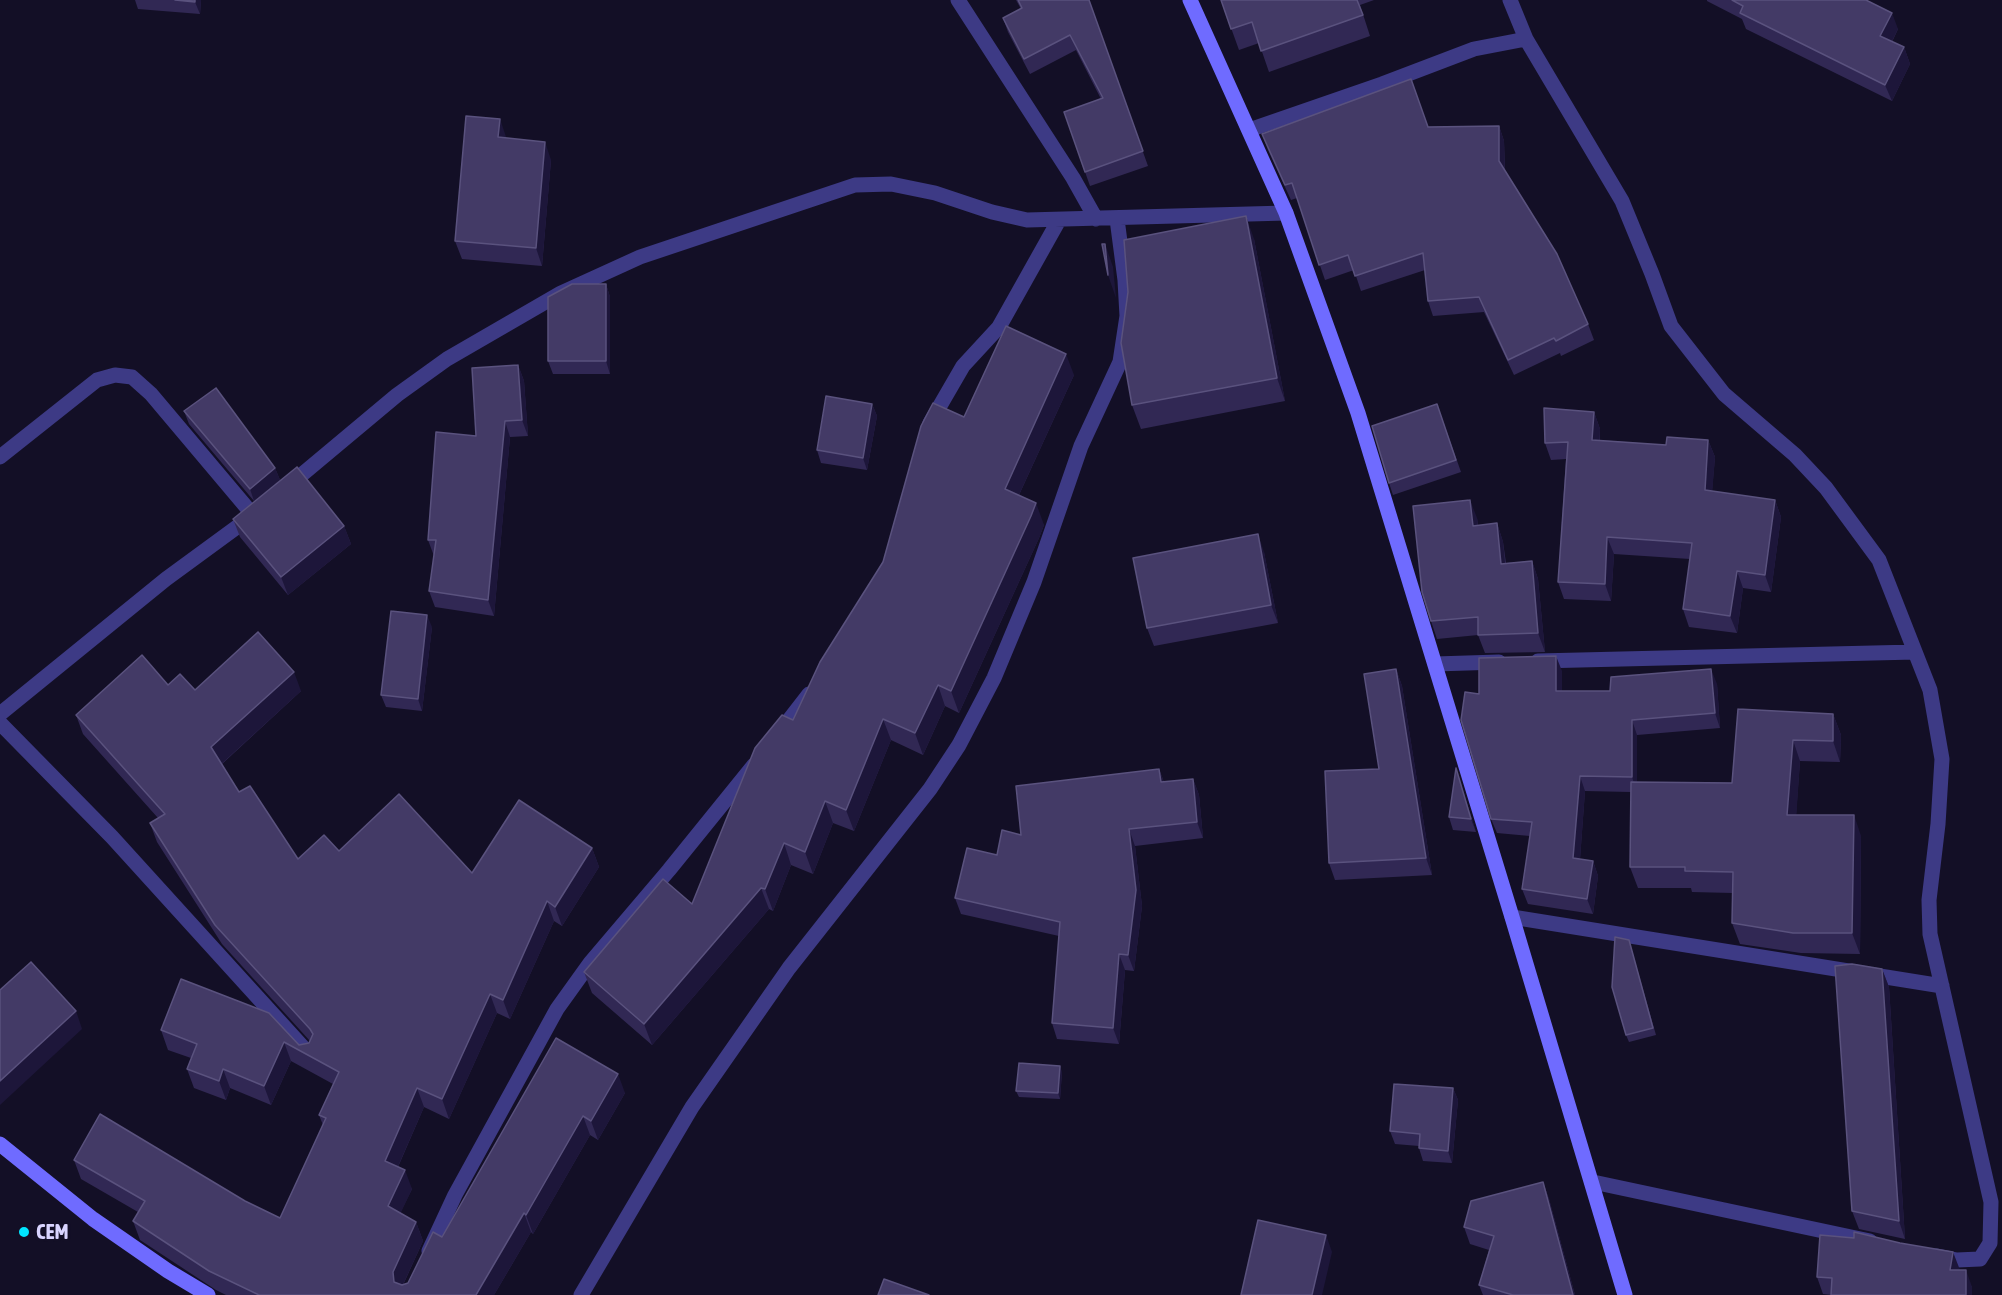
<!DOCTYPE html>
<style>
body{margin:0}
canvas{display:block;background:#130f26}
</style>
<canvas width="2002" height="1295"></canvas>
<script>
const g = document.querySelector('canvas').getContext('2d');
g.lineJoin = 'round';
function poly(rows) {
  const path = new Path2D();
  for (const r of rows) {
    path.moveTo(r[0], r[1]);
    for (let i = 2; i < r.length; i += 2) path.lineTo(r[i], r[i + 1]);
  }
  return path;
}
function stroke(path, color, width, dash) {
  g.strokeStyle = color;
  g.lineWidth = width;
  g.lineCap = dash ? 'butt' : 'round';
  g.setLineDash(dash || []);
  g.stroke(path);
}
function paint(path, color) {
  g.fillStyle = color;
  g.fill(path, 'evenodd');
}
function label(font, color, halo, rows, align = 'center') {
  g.font = font + ' "Asap Condensed",sans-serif';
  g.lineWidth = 6;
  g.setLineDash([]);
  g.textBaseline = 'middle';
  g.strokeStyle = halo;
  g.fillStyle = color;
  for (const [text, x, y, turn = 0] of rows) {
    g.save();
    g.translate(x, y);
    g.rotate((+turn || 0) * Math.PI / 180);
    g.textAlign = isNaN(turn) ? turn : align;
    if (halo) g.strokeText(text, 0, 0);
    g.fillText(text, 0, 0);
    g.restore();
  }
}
stroke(poly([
 [958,0,1073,178,1096,219],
 [1510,0,1526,39,1622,201,1652,274,1671,326,1724,394,1795,455,1826,488,1879,560,1930,690,1942,759,1938,824,1929,900,1930,934,1991,1202,1990,1243,1980,1259,1957,1260,1937,1256],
 [1249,130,1382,84,1474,49,1526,39],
 [930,423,963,366,999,327,1059,220],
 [0,457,97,380,115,375,132,377,151,394,253,515],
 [287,487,397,395,447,359,561,293,640,257,855,185,891,184,935,193,992,212,1027,220,1286,213],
 [1538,661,1915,652],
 [1435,664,1499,662],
 [0,714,166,579,252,516],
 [0,723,112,837,310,1055],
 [778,734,809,694],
 [1512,917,1942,986],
 [1593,1182,1870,1241],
 [429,1251,455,1195,557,1009,590,963,669,870,754,765],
 [581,1295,692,1107,789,968,930,789,959,745,994,678,1034,582,1081,446,1120,362,1127,316,1125,280,1117,219]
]), '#3d3a85', 15);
stroke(poly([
 [1190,0,1286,213,1358,413,1512,917,1625,1295],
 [0,1144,93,1219,168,1271,208,1295]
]), '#6f6bff', 15);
paint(poly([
 [135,0,201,0,200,14,138,9],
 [1016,0,1090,0,1089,1,1148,166,1090,186,1064,112,1101,99,1076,50,1030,74,1008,32,1003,18,1021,9],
 [1221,0,1374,0,1360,5,1370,36,1269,72,1259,43,1239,50],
 [1707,0,1866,0,1898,29,1892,42,1904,47,1910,64,1892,101,1746,29,1742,19,1707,1],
 [1499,126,1504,141,1505,170,1588,324,1594,340,1561,356,1560,353,1514,375,1484,312,1433,316,1428,301,1425,270,1361,291,1354,270,1325,280,1297,198,1291,200,1268,150,1262,134,1428,127],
 [506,137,506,138,551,160,542,266,462,259,455,241],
 [1254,239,1285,401,1141,429,1132,405],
 [606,284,610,297,610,374,553,374,548,361],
 [518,365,524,381,528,436,510,437,494,616,435,607,429,591,434,556,428,540,476,436],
 [1074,375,1019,495,1044,525,1039,538,959,713,945,706,923,755,891,740,854,831,833,823,813,874,791,865,773,911,769,909,652,1045,592,993,584,972,692,904,793,720,964,417],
 [872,404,877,416,867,470,821,463,817,450],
 [1437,404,1461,472,1393,495,1389,483],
 [184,411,275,468,280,480,254,501,189,424],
 [1594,412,1600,429,1600,440,1666,445,1708,440,1715,457,1712,491,1775,500,1781,517,1771,592,1743,588,1737,633,1689,627,1683,609,1690,559,1614,554,1611,601,1564,599,1558,582,1566,459,1551,460,1545,443],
 [1477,518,1478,526,1497,523,1503,542,1506,563,1532,561,1538,579,1545,652,1485,653,1478,635,1437,639,1431,621],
 [233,519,344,526,351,544,288,595,240,537],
 [1264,552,1278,623,1154,646,1147,628],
 [432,627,422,711,386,707,381,695],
 [1396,669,1402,686,1432,875,1335,880,1329,863,1379,769],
 [1562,671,1562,691,1610,691,1717,684,1720,728,1637,735,1637,782,1732,783,1738,709,1833,714,1841,735,1840,762,1800,761,1796,815,1861,836,1860,954,1801,953,1740,944,1732,923,1733,893,1692,892,1691,888,1638,888,1630,867,1631,792,1585,791,1580,859,1593,861,1598,876,1593,914,1528,904,1522,889,1530,836,1497,833,1491,819,1479,694],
 [168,685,195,690,301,691,222,764,239,792,298,859,339,851,472,873,592,848,599,867,562,926,554,921,510,1019,497,1013,449,1119,424,1107,398,1167,412,1189,400,1213,416,1222,423,1241,403,1285,408,1283,442,1237,556,1038,625,1093,598,1140,590,1135,533,1234,531,1232,494,1295,226,1295,216,1290,140,1240,133,1221,138,1212,81,1179,74,1160,245,1201,280,1218,323,1125,319,1115,333,1084,291,1061,271,1105,230,1088,226,1100,194,1088,187,1069,191,1058,168,1050,161,1030,181,979,299,1045,309,1043,310,1041,222,944,157,842,150,823,158,818,83,734,76,715],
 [1456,768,1460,781,1476,832,1453,830,1449,817],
 [1159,769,1164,782,1193,779,1199,795,1203,838,1135,846,1142,906,1134,971,1125,970,1119,1044,1057,1039,1052,1023,1059,936,961,914,955,898,997,855,1021,835],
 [1629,940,1656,1035,1629,1042,1626,1035],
 [1882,969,1889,987,1905,1239,1859,1229,1852,1211],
 [1062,1072,1060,1099,1019,1097,1016,1091],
 [1453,1088,1458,1100,1452,1163,1423,1161,1419,1148,1419,1146,1395,1144,1390,1131],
 [1543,1182,1549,1199,1575,1295,1483,1295,1479,1285,1489,1250,1470,1244,1464,1227],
 [1959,1270,1972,1287,1972,1295,1831,1295,1823,1294,1817,1277]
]), '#312854');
paint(poly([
 [195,0,201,0,200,14,195,2],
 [1892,13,1898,29,1886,53,1880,36],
 [1904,47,1910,64,1892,101,1885,85],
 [500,119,506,137,504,155,498,137],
 [1499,126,1504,141,1505,177,1499,161],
 [545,142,551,160,542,266,536,248],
 [1246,216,1254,239,1285,401,1277,378],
 [1105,244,1113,267,1116,298,1108,275],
 [606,284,610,297,610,374,606,361],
 [1066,354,1074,375,1012,510,1005,489],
 [518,365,524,381,528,436,522,420],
 [872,404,877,416,867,470,863,458],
 [1594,412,1600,429,1599,457,1592,440],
 [505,421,510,437,494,616,488,600],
 [1708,440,1715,457,1711,507,1705,490],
 [275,468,280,480,254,501,250,489],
 [1470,500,1477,518,1480,544,1473,526],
 [1775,500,1781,517,1771,592,1765,575],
 [1036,503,1044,525,1039,538,959,713,951,691],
 [1497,523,1503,542,1507,582,1501,564],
 [344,526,351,544,288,595,281,577],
 [1258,534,1264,552,1278,623,1271,605],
 [1607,537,1614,554,1611,601,1605,584],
 [1532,561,1538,579,1545,652,1538,633],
 [1737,571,1743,588,1737,633,1730,616],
 [427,615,432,627,422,711,418,699],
 [1556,656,1562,671,1562,706,1556,691],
 [1396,669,1402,686,1432,875,1426,858],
 [1711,669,1717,684,1720,728,1715,713],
 [294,672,301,691,218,767,211,747],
 [938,685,945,706,923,755,915,733],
 [1833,714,1841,735,1840,762,1833,741],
 [883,719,891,740,854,831,846,810],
 [1632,720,1637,735,1637,792,1632,777],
 [1793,740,1800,761,1795,835,1787,815],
 [1456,768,1460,781,1476,832,1471,819],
 [1159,769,1165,785,1161,782],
 [1580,776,1585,791,1579,873,1573,858],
 [1193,779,1199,795,1203,838,1197,822],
 [825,801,833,823,813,874,805,852],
 [1854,815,1861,836,1860,954,1852,933],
 [1129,829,1135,846,1142,906,1134,971,1128,955],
 [784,843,791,865,773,911,765,889],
 [592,848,599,867,562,926,555,907],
 [1593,861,1598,876,1593,914,1587,899],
 [761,888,769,909,652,1045,644,1024],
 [547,901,554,921,510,1019,503,1000],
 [1119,954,1125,970,1119,1044,1113,1028],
 [1882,969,1889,987,1905,1239,1899,1221],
 [490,994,497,1013,449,1119,442,1099],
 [76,1011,82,1029,0,1105,0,1081],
 [284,1042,291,1061,271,1105,264,1086],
 [1060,1066,1062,1072,1060,1099,1058,1093],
 [223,1069,230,1088,226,1100,219,1081],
 [618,1074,625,1093,598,1140,591,1121],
 [417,1088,424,1107,392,1180,385,1161],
 [1453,1088,1458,1100,1452,1163,1448,1151],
 [583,1116,590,1135,533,1234,526,1215],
 [405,1170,412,1189,395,1225,388,1206],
 [1543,1182,1549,1199,1575,1295,1573,1295],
 [524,1213,531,1232,494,1295,476,1295],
 [416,1222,423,1241,400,1291,394,1282,393,1272],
 [1326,1235,1332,1252,1322,1295,1312,1295],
 [1953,1252,1960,1270,1957,1287,1950,1270],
 [1966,1270,1972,1287,1972,1295,1966,1295]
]), '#1d163a');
const building = poly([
 [175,0,195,0,195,2,175,0],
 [1018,0,1089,0,1143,151,1085,172,1064,112,1103,98,1070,35,1024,59,1003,18,1022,8,1018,0],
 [1221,0,1357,0,1363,15,1261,51,1252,22,1231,29,1221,0],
 [1732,0,1866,0,1892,13,1880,36,1904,47,1885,85,1740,13,1743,6,1732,0],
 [1411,79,1428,127,1499,126,1499,161,1557,254,1588,324,1556,341,1554,338,1508,360,1479,297,1428,301,1423,253,1355,276,1348,255,1319,265,1292,183,1285,185,1262,134,1411,79],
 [466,116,500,119,498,137,545,142,536,248,455,241,466,116],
 [1246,216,1277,378,1132,405,1121,343,1128,292,1124,240,1246,216],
 [1102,244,1105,244,1108,275,1102,244],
 [572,284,606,284,606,361,548,361,548,297,572,284],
 [1006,326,1066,354,1005,489,1036,503,1031,516,951,691,938,685,915,733,883,719,846,810,825,801,805,852,784,843,765,889,761,888,644,1024,584,972,663,879,692,904,755,748,782,715,793,720,820,662,883,562,921,426,933,403,964,417,1006,326],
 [518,365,522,420,505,421,488,600,429,591,436,540,428,540,436,432,476,436,472,368,518,365],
 [216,388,275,468,250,489,184,411,216,388],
 [826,396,872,404,863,458,817,450,826,396],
 [1437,404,1456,460,1389,483,1372,426,1437,404],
 [1544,408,1594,412,1592,440,1666,445,1667,437,1708,440,1705,490,1775,500,1765,575,1737,571,1730,616,1683,609,1692,543,1607,537,1605,584,1558,582,1568,442,1545,443,1544,408],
 [297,467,344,526,281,577,233,519,297,467],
 [1470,500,1473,526,1497,523,1501,564,1532,561,1538,633,1478,635,1478,617,1431,621,1422,592,1413,506,1470,500],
 [1258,534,1271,605,1147,628,1133,558,1258,534],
 [391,611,427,615,418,699,381,695,391,611],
 [258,632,294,672,211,747,239,792,250,786,298,859,324,835,339,851,399,794,472,873,519,800,592,848,555,907,547,901,503,1000,490,994,442,1099,417,1088,385,1161,405,1170,388,1206,416,1222,393,1272,394,1282,402,1285,408,1283,433,1232,442,1237,556,1038,618,1074,591,1121,583,1116,526,1215,524,1213,476,1295,259,1295,209,1271,133,1221,145,1201,74,1160,100,1114,245,1201,280,1218,326,1118,319,1115,339,1072,284,1042,264,1086,223,1069,219,1081,187,1069,197,1044,161,1030,181,979,269,1013,299,1045,309,1043,313,1034,310,1029,215,925,150,823,165,814,76,715,142,655,168,685,180,674,195,690,258,632],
 [1556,656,1556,691,1610,691,1611,677,1711,669,1715,713,1632,720,1632,777,1580,776,1573,858,1593,861,1587,899,1522,889,1532,822,1491,819,1461,720,1465,692,1479,694,1479,658,1556,656],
 [1396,669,1426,858,1329,863,1325,771,1379,769,1364,674,1396,669],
 [1738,709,1833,714,1833,741,1793,740,1787,815,1854,815,1852,933,1793,933,1732,923,1733,872,1685,871,1685,867,1630,867,1631,782,1732,783,1738,709],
 [1456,768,1471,819,1449,817,1456,768],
 [1159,769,1161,782,1193,779,1197,822,1129,829,1136,890,1128,955,1119,954,1113,1028,1052,1023,1060,922,955,898,967,848,997,855,1002,830,1021,835,1016,786,1159,769],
 [1615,937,1629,940,1653,1028,1626,1035,1612,987,1615,937],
 [31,962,76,1011,0,1081,0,990,31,962],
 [1852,964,1882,969,1899,1221,1852,1211,1835,966,1852,964],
 [1019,1063,1060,1066,1058,1093,1016,1091,1019,1063],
 [1394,1084,1453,1088,1448,1151,1419,1148,1420,1134,1390,1131,1394,1084],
 [1543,1182,1573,1295,1513,1295,1479,1285,1494,1236,1464,1227,1471,1201,1543,1182],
 [1258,1220,1326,1235,1312,1295,1241,1295,1258,1220],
 [1854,1232,1900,1243,1953,1252,1950,1270,1966,1270,1966,1295,1831,1295,1832,1278,1817,1277,1820,1235,1854,1238,1854,1232],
 [884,1279,929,1295,878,1295,884,1279]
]);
paint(building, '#433a66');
stroke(building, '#5a527e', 1.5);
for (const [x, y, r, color] of [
 [24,1232,6,"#00e5ff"]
]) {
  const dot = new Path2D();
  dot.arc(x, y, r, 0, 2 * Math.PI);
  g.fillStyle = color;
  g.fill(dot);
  stroke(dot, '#130f26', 2);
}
label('bold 21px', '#d9d4ff', '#130f26', [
 ["CEM",36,1232]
], 'left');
</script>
